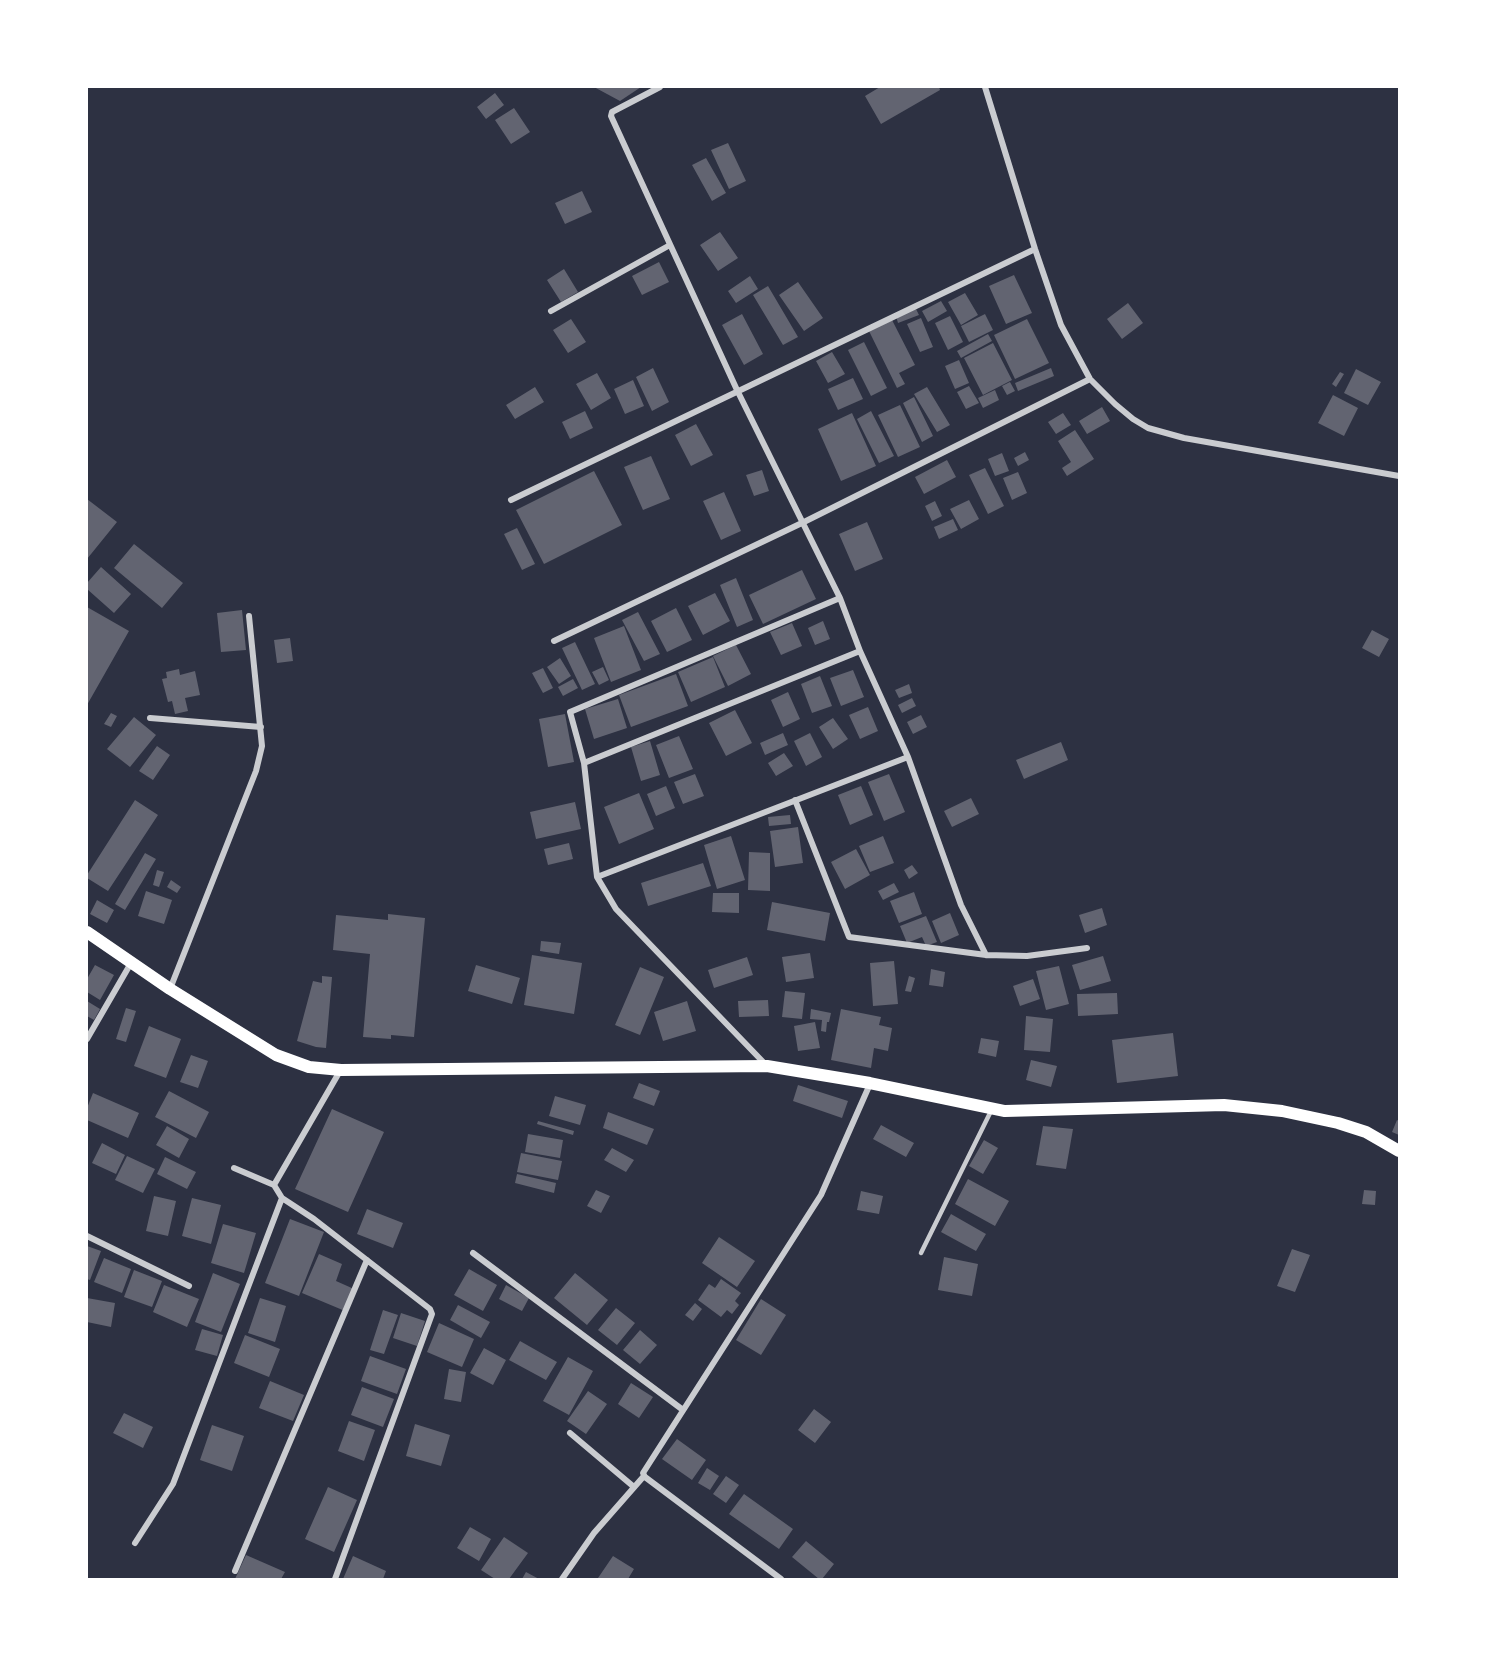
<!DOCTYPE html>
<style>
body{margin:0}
#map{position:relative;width:1486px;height:1666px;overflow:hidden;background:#2d3142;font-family:"Public Sans",sans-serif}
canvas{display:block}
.frame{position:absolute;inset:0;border:88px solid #fff;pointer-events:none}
</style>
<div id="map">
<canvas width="1486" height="1666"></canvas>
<div class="frame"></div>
</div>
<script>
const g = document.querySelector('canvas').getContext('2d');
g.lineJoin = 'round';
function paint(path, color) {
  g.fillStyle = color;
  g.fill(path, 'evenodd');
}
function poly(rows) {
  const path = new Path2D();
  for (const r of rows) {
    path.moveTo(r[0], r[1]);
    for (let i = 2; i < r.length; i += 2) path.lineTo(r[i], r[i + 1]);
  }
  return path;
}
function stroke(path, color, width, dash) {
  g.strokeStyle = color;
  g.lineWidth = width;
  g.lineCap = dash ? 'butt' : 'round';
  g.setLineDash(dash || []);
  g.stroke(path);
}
paint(poly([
 [594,87,641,87,620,101],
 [880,87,939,87,940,90,881,124,865,96],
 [495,93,504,105,486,119,477,107],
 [514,108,530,132,511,144,495,120],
 [728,143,746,181,729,189,711,150],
 [706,158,726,193,712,201,692,165],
 [582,191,592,212,565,224,555,203],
 [720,232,738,258,718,271,700,245],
 [659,262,669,282,642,295,632,276],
 [564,269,578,292,561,302,547,280],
 [1014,275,1032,313,1006,324,989,286],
 [750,276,758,289,736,303,728,291],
 [798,282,823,318,804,331,779,295],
 [768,286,798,337,783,345,753,295],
 [965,293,978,315,961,325,948,302],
 [941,301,947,311,928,322,922,311],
 [1128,303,1143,323,1122,339,1107,319],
 [916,309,919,315,898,323,896,316],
 [742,314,763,354,744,365,722,325],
 [985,314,993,330,969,342,961,326],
 [950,316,963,342,948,350,935,323],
 [921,318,933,347,920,352,907,324],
 [571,319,586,342,568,353,553,330],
 [1027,319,1049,363,1015,379,994,335],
 [892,320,915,365,899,373,905,384,897,388,869,331],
 [988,334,992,341,961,358,957,351],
 [864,342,887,388,871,396,848,350],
 [993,343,1012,380,983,395,964,358],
 [832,352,845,374,828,383,816,361],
 [959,360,969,383,955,389,945,366],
 [653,368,669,402,652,411,636,377],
 [1051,368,1054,376,1018,391,1015,383],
 [1356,369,1381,382,1368,405,1344,393],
 [1340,372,1344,374,1336,387,1332,384],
 [597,373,611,398,591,410,576,384],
 [853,378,863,399,838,410,828,389],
 [633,380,644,406,625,414,614,389],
 [1010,382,1015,391,1007,395,1002,386],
 [969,386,979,403,966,409,957,392],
 [535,387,544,402,515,419,506,405],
 [927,387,950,425,937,432,914,394],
 [995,390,999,400,983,408,978,398],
 [1333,395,1358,408,1344,436,1318,423],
 [914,397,933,436,922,442,903,403],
 [900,405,920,447,898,457,878,415],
 [1102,407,1110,421,1087,434,1079,421],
 [585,411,593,428,570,439,562,422],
 [871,411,894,456,879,463,857,419],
 [852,413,876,466,841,481,818,429],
 [1063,413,1071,425,1056,434,1048,422],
 [696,424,713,455,691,466,675,435],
 [1075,430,1094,459,1067,476,1062,468,1071,462,1058,441],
 [1025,452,1029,460,1018,466,1014,458],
 [1002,453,1009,471,995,476,988,459],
 [651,456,670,499,643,510,624,467],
 [947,460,956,477,924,494,915,477],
 [985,468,1004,506,988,514,969,475],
 [762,470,769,491,754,496,746,475],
 [594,471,622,525,544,564,516,510],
 [1018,472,1027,493,1012,500,1003,478],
 [724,492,741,531,721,540,703,501],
 [87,499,117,522,87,559],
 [969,500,979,519,961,529,950,509],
 [935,501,942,516,932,521,925,506],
 [953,519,958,530,939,539,934,527],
 [867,522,883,559,855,571,839,534],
 [517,528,535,564,522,570,504,534],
 [134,544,183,583,162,608,114,568],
 [101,567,131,594,114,613,87,589,87,583],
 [802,570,816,599,763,624,749,595],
 [736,578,753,620,737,627,720,585],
 [715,593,730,621,703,635,688,606],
 [87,607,129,631,87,705],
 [676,608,692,640,667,652,651,621],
 [242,610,246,650,221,652,217,613],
 [638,612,660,654,644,661,622,620],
 [823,621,830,639,815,645,808,628],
 [792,623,802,646,781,655,770,632],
 [624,626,641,670,611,682,594,638],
 [1372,630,1389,639,1379,657,1362,648],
 [290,638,293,661,277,663,274,640],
 [575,642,595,684,582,690,562,648],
 [736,645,751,674,728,686,713,656],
 [713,657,725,687,691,702,678,672],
 [560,658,571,676,559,684,547,667],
 [603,667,609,680,599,685,592,672],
 [543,668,553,688,543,693,532,673],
 [179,669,180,675,195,671,200,695,185,698,188,711,175,714,172,701,168,702,162,679,167,678,166,672],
 [853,670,864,697,841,706,830,678],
 [676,674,688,706,631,727,619,695],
 [820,676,832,706,812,713,801,684],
 [573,679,578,688,563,696,558,687],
 [909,684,912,693,899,698,895,690],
 [788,692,800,719,783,727,771,700],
 [912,698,916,706,902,713,898,705],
 [618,699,627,728,594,739,585,709],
 [868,707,878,731,860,739,849,715],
 [735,710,752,743,726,756,709,723],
 [111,713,117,716,111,727,104,724],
 [565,714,574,762,548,767,539,719],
 [921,715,927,727,913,734,907,722],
 [134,717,156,735,130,767,107,749],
 [833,718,848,739,833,749,819,727],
 [783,733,788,745,765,755,760,743],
 [810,733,822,757,806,766,794,741],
 [679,736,693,769,669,778,656,745],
 [650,741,660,775,641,781,631,747],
 [1061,742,1068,760,1024,779,1016,760],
 [157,746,170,755,153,780,139,771],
 [784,753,793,766,776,776,768,763],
 [695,774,704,796,683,804,674,782],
 [889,774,905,812,884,821,868,782],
 [666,786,675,808,656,816,647,794],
 [861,786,873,815,850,825,838,795],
 [639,793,654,829,619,844,604,807],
 [971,798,979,814,952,827,944,811],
 [135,800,158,815,108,891,87,878,87,875],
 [575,802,581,829,536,839,530,812],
 [790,815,791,824,769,826,768,817],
 [798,827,803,863,775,867,770,831],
 [731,836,745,880,717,889,704,845],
 [883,836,894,863,870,872,859,846],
 [569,843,573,859,548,865,544,849],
 [856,849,870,875,845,889,831,862],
 [749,852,770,853,770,891,748,890],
 [145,853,156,859,125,910,115,904],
 [703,863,711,886,648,906,641,883],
 [912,865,918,873,909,879,904,870],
 [157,870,164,872,159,887,153,885],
 [171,880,181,887,177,893,167,887],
 [894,883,899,892,883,900,878,891],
 [146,891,172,900,164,924,138,916],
 [914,892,922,914,899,923,890,901],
 [713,893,739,893,739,913,712,912],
 [97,900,114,910,107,923,90,914],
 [772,902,830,913,825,941,767,930],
 [1102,908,1107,925,1085,933,1079,915],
 [950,913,959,935,941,943,932,921],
 [388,914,425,918,414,1037,391,1035,391,1039,363,1037,370,954,333,950,336,915,388,920],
 [926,916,937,942,926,946,922,937,907,943,900,926],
 [541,941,561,943,559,954,540,951],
 [810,953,814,978,786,982,782,957],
 [532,955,582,963,574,1014,524,1005],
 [1103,956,1111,981,1080,990,1072,965],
 [747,957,753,975,714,988,708,970],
 [894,961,898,1004,873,1006,870,963],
 [95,965,114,975,100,1000,87,992,87,979],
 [476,965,520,978,512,1004,468,991],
 [1059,966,1069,1004,1046,1010,1036,971],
 [640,967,664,977,640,1035,615,1025],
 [931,969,945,972,943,987,929,985],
 [322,976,332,977,326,1048,316,1047,297,1041,313,981,322,983],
 [909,976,915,978,911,992,905,991],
 [1033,979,1040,999,1020,1006,1013,986],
 [785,991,805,993,802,1019,782,1017],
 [1117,993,1118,1014,1078,1016,1077,994],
 [768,1000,769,1016,739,1017,738,1001],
 [87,1001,100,1009,94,1020,87,1016],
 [687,1001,696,1031,663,1041,654,1012],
 [126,1008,136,1011,126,1042,116,1039],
 [811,1009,831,1013,829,1022,827,1022,826,1032,821,1031,822,1020,810,1019],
 [841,1009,881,1017,879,1025,892,1028,888,1051,874,1048,871,1068,831,1060],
 [1026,1016,1053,1019,1050,1052,1024,1050],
 [815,1022,820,1048,798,1051,794,1026],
 [149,1026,181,1039,166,1078,134,1066],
 [1173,1033,1178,1076,1117,1083,1112,1040],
 [981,1038,999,1041,996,1057,978,1053],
 [191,1055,208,1061,198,1088,180,1082],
 [1031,1060,1057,1066,1051,1087,1026,1080],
 [639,1083,660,1091,654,1106,633,1098],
 [798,1085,848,1101,842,1118,793,1101],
 [169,1091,209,1112,196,1138,155,1117],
 [93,1093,139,1113,128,1138,87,1120,87,1108],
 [555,1096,586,1105,580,1125,549,1116],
 [332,1109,384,1132,348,1212,295,1189],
 [608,1112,654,1129,647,1145,603,1128],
 [1397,1120,1399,1121,1399,1135,1392,1132],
 [538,1121,574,1131,573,1135,537,1124],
 [881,1125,914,1143,906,1157,873,1139],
 [167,1126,189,1139,179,1158,156,1145],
 [1043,1126,1073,1129,1066,1169,1036,1165],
 [528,1134,563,1140,560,1158,525,1152],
 [984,1140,998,1148,983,1174,969,1166],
 [102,1143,125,1155,116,1174,92,1163],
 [612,1148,634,1160,626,1172,604,1160],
 [521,1153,562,1161,558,1180,517,1172],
 [127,1156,155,1169,143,1193,115,1180],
 [165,1157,196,1172,187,1189,157,1174],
 [517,1174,556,1183,554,1193,515,1183],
 [968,1179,1009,1201,995,1226,955,1204],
 [596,1190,610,1196,601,1213,587,1206],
 [1364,1190,1376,1191,1375,1205,1362,1204],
 [861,1191,883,1196,879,1214,857,1210],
 [154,1196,176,1201,168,1236,146,1231],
 [192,1198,221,1205,211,1244,182,1236],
 [367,1209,403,1223,393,1248,357,1234],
 [951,1214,986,1234,976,1251,941,1232],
 [290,1219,324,1232,299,1296,265,1283],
 [223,1224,256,1233,244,1273,211,1263],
 [719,1237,755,1261,737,1287,702,1263],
 [87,1246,101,1251,90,1280,87,1279],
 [1292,1249,1310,1255,1295,1292,1277,1286],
 [319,1254,342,1264,336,1281,354,1289,345,1311,302,1293],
 [944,1257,978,1264,972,1296,938,1290],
 [104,1258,131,1269,122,1293,94,1282],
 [469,1269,497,1285,483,1311,454,1295],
 [134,1270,162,1281,152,1307,124,1297],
 [213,1273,240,1284,221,1332,195,1322],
 [575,1273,608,1300,587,1325,554,1298],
 [721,1279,741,1293,735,1301,739,1305,732,1314,727,1310,721,1317,698,1300,709,1284,715,1288],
 [164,1285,199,1299,187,1327,153,1312],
 [506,1285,529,1298,522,1311,499,1299],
 [87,1298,115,1303,111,1327,87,1322],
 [260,1298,286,1306,275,1342,248,1333],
 [761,1299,786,1315,761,1355,736,1340],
 [695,1303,702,1309,693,1321,685,1315],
 [458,1305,490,1322,481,1338,450,1320],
 [616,1308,635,1323,617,1345,598,1330],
 [383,1310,398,1315,384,1354,370,1350],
 [401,1313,425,1321,417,1346,393,1338],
 [439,1323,474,1339,462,1367,427,1352],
 [202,1329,223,1335,217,1356,195,1350],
 [640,1330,657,1345,640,1364,623,1350],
 [245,1335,280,1349,269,1377,234,1363],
 [520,1341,557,1362,546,1380,509,1360],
 [484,1348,506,1360,493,1385,470,1373],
 [370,1356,406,1369,397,1394,361,1381],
 [568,1357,593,1371,569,1415,543,1401],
 [449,1369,466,1372,461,1402,444,1399],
 [270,1381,304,1395,293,1421,259,1408],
 [631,1383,653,1397,639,1418,618,1404],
 [362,1387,394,1399,383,1427,351,1415],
 [588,1391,607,1404,586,1434,567,1421],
 [814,1409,831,1422,815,1443,798,1430],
 [124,1413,153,1427,143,1448,113,1433],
 [349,1421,375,1430,364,1461,338,1451],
 [415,1424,450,1435,441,1466,406,1456],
 [212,1425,244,1436,232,1471,200,1460],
 [677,1439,706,1460,692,1480,662,1459],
 [707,1468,719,1476,710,1490,698,1483],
 [726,1476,739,1485,726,1503,713,1494],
 [328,1487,357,1500,334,1552,305,1539],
 [744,1494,793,1529,779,1549,729,1514],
 [470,1527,491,1539,479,1561,457,1548],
 [504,1537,528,1553,509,1579,495,1579,481,1570],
 [806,1541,834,1564,822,1579,819,1579,792,1557],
 [246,1555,285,1572,281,1579,235,1579],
 [353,1556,386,1571,383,1579,343,1579],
 [613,1556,634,1569,628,1579,598,1578],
 [526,1572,539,1579,522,1579]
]), '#626471');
stroke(poly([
 [921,1253,991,1111]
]), '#caccd0', 4.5);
stroke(poly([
 [660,87,612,112,611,116,737,390,840,598,860,651,908,757,597,877,616,909,766,1065],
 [985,87,1035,249,1061,325,1090,379,1115,404,1133,419,1148,428,1184,438,1399,476],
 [551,311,670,245],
 [511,500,1035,249],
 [554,641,804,522,1090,379],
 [150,718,261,727],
 [908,757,961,905,986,955],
 [584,763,860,651],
 [795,800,849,937,986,955,1027,956,1087,948],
 [597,877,584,763,570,712,840,598],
 [170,989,256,771,262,746,249,616],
 [87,1039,131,963],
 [234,1168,274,1185],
 [282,1198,314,1219,430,1309,432,1314,335,1579],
 [87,1236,189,1286],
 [473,1253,683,1410],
 [570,1433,634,1487],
 [135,1543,173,1484,282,1198,274,1185,340,1071],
 [235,1571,367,1260],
 [562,1579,594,1533,644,1476],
 [781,1579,645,1477,643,1473,821,1195,870,1084]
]), '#caccd0', 6);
stroke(poly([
 [87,932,170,989,276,1055,309,1067,341,1070,767,1066,870,1083,1005,1111,1224,1105,1282,1111,1338,1123,1366,1132,1399,1151]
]), '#fff', 12);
</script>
